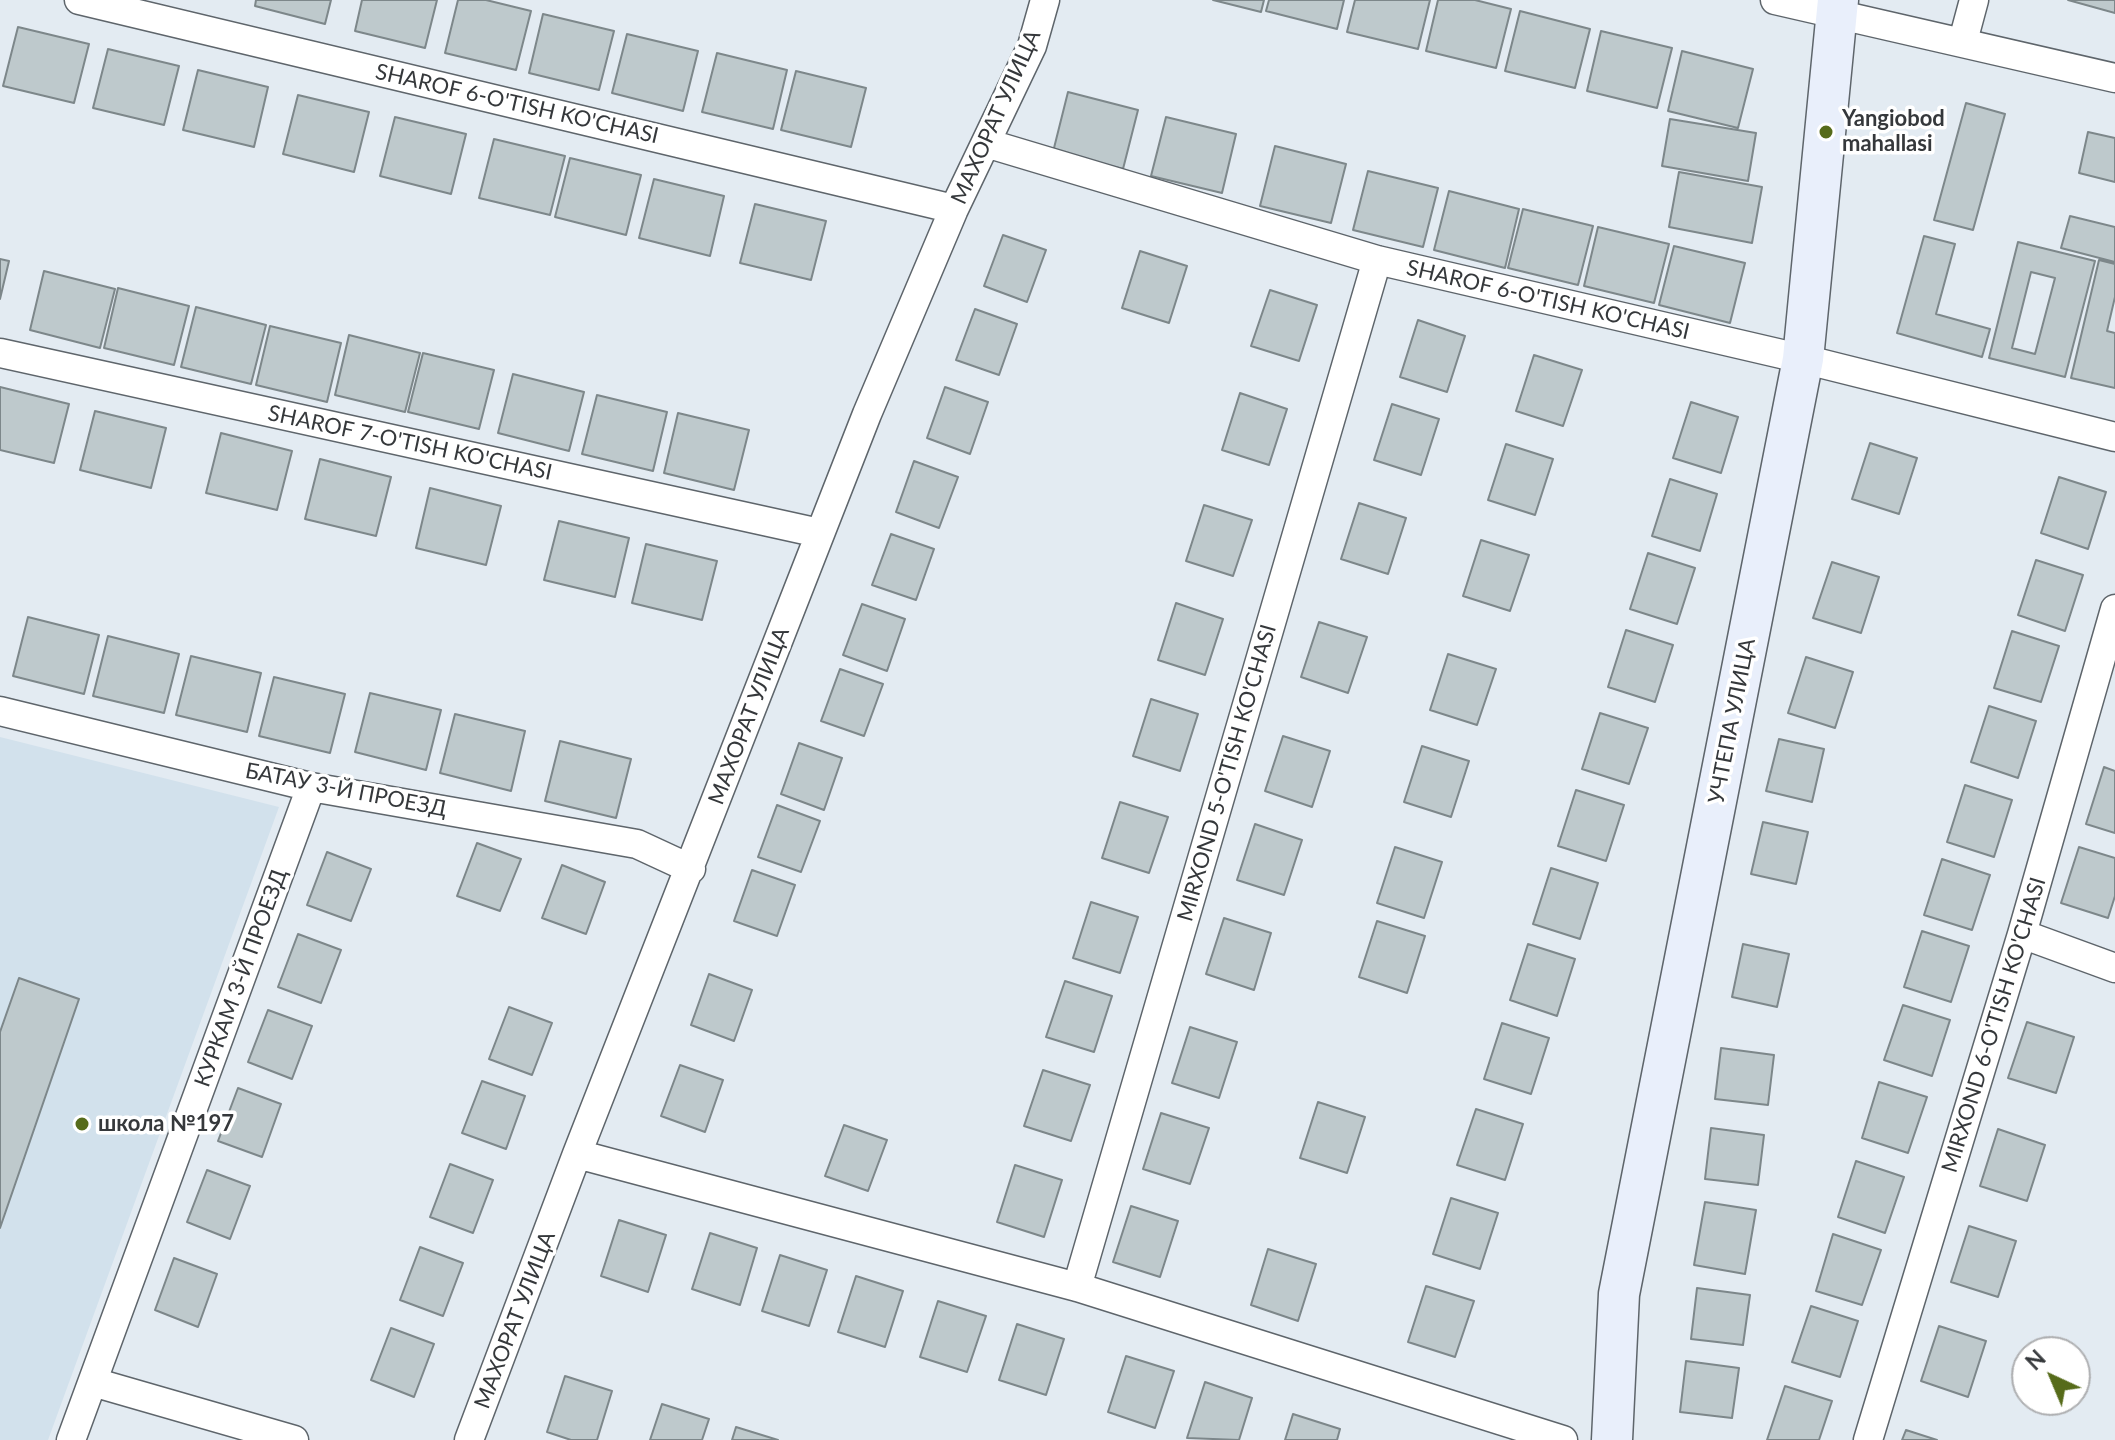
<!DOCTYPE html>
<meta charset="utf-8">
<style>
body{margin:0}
#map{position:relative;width:2115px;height:1440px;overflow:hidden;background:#e3ebf2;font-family:Lato,sans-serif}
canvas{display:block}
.north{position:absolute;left:2011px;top:1336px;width:80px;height:80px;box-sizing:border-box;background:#fff;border:2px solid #aeafb1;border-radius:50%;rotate:316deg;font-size:22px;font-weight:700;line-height:32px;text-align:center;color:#35383b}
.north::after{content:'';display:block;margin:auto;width:28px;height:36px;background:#566b1a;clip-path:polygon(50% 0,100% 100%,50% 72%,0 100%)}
</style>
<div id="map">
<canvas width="2115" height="1440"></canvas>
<div class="north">N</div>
</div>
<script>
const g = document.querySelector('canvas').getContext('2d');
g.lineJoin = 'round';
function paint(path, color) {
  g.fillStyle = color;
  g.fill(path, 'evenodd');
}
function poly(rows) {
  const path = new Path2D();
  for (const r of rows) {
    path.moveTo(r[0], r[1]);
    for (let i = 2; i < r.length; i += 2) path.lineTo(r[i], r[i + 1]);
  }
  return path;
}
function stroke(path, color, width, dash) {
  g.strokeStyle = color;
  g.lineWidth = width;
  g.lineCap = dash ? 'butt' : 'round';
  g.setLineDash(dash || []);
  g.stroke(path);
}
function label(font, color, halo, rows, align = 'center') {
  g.font = font + ' Lato,sans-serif';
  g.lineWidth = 7;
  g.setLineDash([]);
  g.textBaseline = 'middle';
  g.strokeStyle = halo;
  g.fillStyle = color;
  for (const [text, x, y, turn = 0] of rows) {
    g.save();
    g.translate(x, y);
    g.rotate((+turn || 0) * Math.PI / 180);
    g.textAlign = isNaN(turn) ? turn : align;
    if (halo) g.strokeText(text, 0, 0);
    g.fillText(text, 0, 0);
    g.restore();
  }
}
paint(poly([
 [0,737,279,807,48,1440,0,1440]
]), '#d2e1ec');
const building = poly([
 [256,0,331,0,325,24,255,6,256,0],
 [362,0,437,0,425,48,355,31,362,0],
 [458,0,486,0,531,11,516,70,445,53,458,0],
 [1213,0,1264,0,1261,12,1213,0],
 [1269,0,1344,0,1337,29,1266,11,1269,0],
 [1355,0,1430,0,1418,49,1347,32,1355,0],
 [1438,0,1475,0,1511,9,1496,68,1426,51,1438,0],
 [2068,0,2115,0,2115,13,2068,0],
 [1520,11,1590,29,1575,88,1505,71,1520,11],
 [543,14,614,31,599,90,529,73,543,14],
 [18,27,89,44,74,103,3,86,18,27],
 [1601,31,1672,48,1657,108,1587,91,1601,31],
 [627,34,698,51,683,111,612,93,627,34],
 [108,49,179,66,164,125,93,108,108,49],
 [1682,51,1753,69,1738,128,1668,111,1682,51],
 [717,53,787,70,773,129,702,112,717,53],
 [198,70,268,87,254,147,183,130,198,70],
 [796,71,866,88,851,147,781,130,796,71],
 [1068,92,1138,110,1123,169,1053,152,1068,92],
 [298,95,369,112,354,172,283,154,298,95],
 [1966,103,2005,114,1973,230,1934,220,1966,103],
 [395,117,466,134,451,194,380,176,395,117],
 [1166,117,1236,134,1222,193,1151,176,1166,117],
 [1670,119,1756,133,1748,181,1662,166,1670,119],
 [2088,132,2115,138,2115,182,2079,173,2088,132],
 [494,139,565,156,550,215,479,198,494,139],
 [1275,146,1346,164,1331,223,1260,206,1275,146],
 [570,158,641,175,626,235,555,217,570,158],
 [1368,171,1438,188,1423,247,1353,230,1368,171],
 [1679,172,1762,187,1752,243,1669,227,1679,172],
 [654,179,724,196,710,256,639,238,654,179],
 [1449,191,1519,209,1505,268,1434,250,1449,191],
 [755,204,826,221,811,280,740,263,755,204],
 [1523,209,1593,226,1578,285,1508,268,1523,209],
 [2070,216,2115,227,2115,262,2061,248,2070,216],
 [1598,227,1669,244,1654,303,1584,286,1598,227],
 [1003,235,1046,250,1027,302,984,286,1003,235],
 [1924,236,1955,244,1936,314,1990,329,1982,357,1897,333,1924,236],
 [2018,242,2095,261,2065,377,1989,358,2018,242],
 [2031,272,2055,278,2035,354,2012,348,2031,272],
 [1674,246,1745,263,1730,323,1659,305,1674,246],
 [1140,251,1187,266,1169,323,1122,308,1140,251],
 [0,259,9,261,0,299,0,259],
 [2099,260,2115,264,2115,297,2107,331,2115,333,2115,388,2071,378,2099,260],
 [44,271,115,289,100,348,30,330,44,271],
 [118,288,189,306,174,365,104,348,118,288],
 [1270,290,1317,305,1299,361,1251,346,1270,290],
 [196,307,266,325,251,384,181,367,196,307],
 [975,309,1017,324,999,375,956,360,975,309],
 [1418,320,1465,336,1447,392,1400,377,1418,320],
 [270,326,341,343,327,402,256,385,270,326],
 [349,335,420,353,405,412,335,395,349,335],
 [423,353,494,370,479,429,408,412,423,353],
 [1534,355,1582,370,1563,426,1516,411,1534,355],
 [513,374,584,392,569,451,498,433,513,374],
 [0,387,69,404,54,463,0,450,0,387],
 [945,387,988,402,970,454,927,438,945,387],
 [1240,393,1287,409,1269,465,1222,450,1240,393],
 [597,395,667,412,653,471,582,454,597,395],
 [1691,402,1738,417,1721,473,1673,458,1691,402],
 [1392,404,1439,419,1421,475,1374,460,1392,404],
 [95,411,166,428,151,488,80,470,95,411],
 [678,413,749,430,734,490,664,473,678,413],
 [221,433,292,451,277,510,206,493,221,433],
 [1870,443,1917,458,1899,514,1852,499,1870,443],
 [1506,444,1553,459,1535,515,1488,500,1506,444],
 [320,459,391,477,376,536,305,519,320,459],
 [914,461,958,477,939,528,896,512,914,461],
 [2059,477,2106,492,2088,549,2041,533,2059,477],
 [1670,479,1717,494,1700,551,1652,536,1670,479],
 [430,488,501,506,486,565,416,548,430,488],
 [1359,503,1406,518,1388,574,1341,559,1359,503],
 [1204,505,1252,520,1233,576,1186,561,1204,505],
 [559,521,629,538,615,597,544,580,559,521],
 [891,534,934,549,916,600,872,585,891,534],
 [1481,540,1529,555,1510,611,1463,596,1481,540],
 [646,544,717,561,702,620,632,603,646,544],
 [1648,553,1695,568,1677,624,1630,609,1648,553],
 [2036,560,2083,575,2065,631,2018,615,2036,560],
 [1832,562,1879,577,1861,633,1813,618,1832,562],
 [1176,603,1223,619,1205,675,1158,660,1176,603],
 [862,604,905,619,887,671,843,655,862,604],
 [28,617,99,635,84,694,13,676,28,617],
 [1319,622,1367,637,1348,693,1301,677,1319,622],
 [1626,630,1673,645,1655,702,1608,687,1626,630],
 [2012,631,2059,646,2041,702,1994,688,2012,631],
 [108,636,179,654,164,713,93,696,108,636],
 [1448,654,1496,669,1477,725,1430,710,1448,654],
 [191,656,261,673,247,732,176,715,191,656],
 [1806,657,1853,672,1835,728,1788,713,1806,657],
 [840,669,883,684,864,736,821,721,840,669],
 [274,677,345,694,330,753,259,736,274,677],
 [370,693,441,710,426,770,355,752,370,693],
 [1151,699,1198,714,1180,771,1133,756,1151,699],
 [1989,706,2036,721,2018,778,1971,762,1989,706],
 [1600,713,1648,728,1629,784,1582,769,1600,713],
 [455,714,525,731,511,791,440,773,455,714],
 [1283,736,1330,751,1312,807,1265,791,1283,736],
 [1779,739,1824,749,1812,802,1766,791,1779,739],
 [560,741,631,759,616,818,545,801,560,741],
 [799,743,842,758,824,810,781,794,799,743],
 [1422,746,1469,761,1451,817,1404,802,1422,746],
 [2104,767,2115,771,2115,833,2086,824,2104,767],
 [1965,785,2012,800,1994,857,1947,842,1965,785],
 [1576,790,1624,805,1606,861,1558,846,1576,790],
 [1120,802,1168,817,1149,873,1102,858,1120,802],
 [777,805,820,821,801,872,758,857,777,805],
 [1763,822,1808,832,1796,884,1751,874,1763,822],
 [1255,824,1302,840,1284,895,1237,880,1255,824],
 [477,843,521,859,500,911,457,896,477,843],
 [1395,847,1442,862,1424,918,1377,903,1395,847],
 [2079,847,2115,858,2115,896,2108,918,2061,903,2079,847],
 [327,852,371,869,351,921,307,905,327,852],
 [1942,859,1990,875,1972,930,1924,915,1942,859],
 [562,865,605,882,586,934,542,918,562,865],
 [1551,868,1598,883,1580,939,1533,924,1551,868],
 [752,870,795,885,777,936,734,921,752,870],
 [1091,902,1138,917,1120,973,1073,958,1091,902],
 [1224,918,1271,933,1254,990,1206,974,1224,918],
 [1377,921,1425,936,1407,993,1359,977,1377,921],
 [1922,931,1969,946,1951,1002,1904,987,1922,931],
 [298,934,341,950,321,1003,278,987,298,934],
 [1528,944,1575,959,1557,1016,1510,1000,1528,944],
 [1743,944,1789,954,1777,1007,1732,997,1743,944],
 [709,974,752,990,734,1041,691,1025,709,974],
 [19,978,79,999,0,1228,0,1032,19,978],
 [1065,981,1112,996,1094,1052,1046,1037,1065,981],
 [1903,1005,1950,1020,1932,1076,1884,1060,1903,1005],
 [509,1007,552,1023,532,1075,489,1059,509,1007],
 [268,1010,312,1026,292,1079,248,1062,268,1010],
 [2027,1022,2074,1037,2056,1093,2008,1078,2027,1022],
 [1502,1023,1549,1038,1531,1094,1484,1079,1502,1023],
 [1190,1027,1237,1042,1219,1098,1172,1083,1190,1027],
 [1721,1048,1774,1055,1768,1105,1715,1099,1721,1048],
 [680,1065,723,1080,705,1132,661,1116,680,1065],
 [1043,1070,1090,1085,1071,1141,1024,1126,1043,1070],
 [482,1081,525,1096,506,1149,462,1133,482,1081],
 [1879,1082,1927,1097,1908,1153,1862,1138,1879,1082],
 [238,1088,281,1104,262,1157,218,1141,238,1088],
 [1318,1102,1365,1117,1347,1173,1300,1158,1318,1102],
 [1476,1109,1523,1124,1505,1180,1457,1165,1476,1109],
 [1161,1113,1209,1128,1190,1184,1143,1169,1161,1113],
 [844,1125,887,1140,868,1191,825,1176,844,1125],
 [1711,1128,1764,1135,1758,1185,1705,1179,1711,1128],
 [1998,1129,2045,1145,2027,1201,1980,1186,1998,1129],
 [1856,1161,1904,1177,1885,1233,1838,1217,1856,1161],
 [450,1164,493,1180,473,1233,430,1217,450,1164],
 [1015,1165,1062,1180,1044,1237,997,1222,1015,1165],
 [207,1170,250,1186,230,1239,187,1222,207,1170],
 [1451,1198,1498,1213,1480,1269,1433,1254,1451,1198],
 [1705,1202,1756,1210,1745,1274,1694,1265,1705,1202],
 [1131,1206,1178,1221,1160,1277,1113,1262,1131,1206],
 [619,1220,666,1235,648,1292,601,1276,619,1220],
 [1969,1226,2016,1241,1998,1297,1951,1282,1969,1226],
 [710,1233,757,1248,740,1305,692,1289,710,1233],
 [1833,1234,1881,1250,1862,1305,1816,1291,1833,1234],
 [420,1247,463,1263,443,1316,400,1300,420,1247],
 [1268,1249,1316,1264,1298,1321,1251,1305,1268,1249],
 [780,1255,827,1270,809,1326,762,1311,780,1255],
 [174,1258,217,1274,198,1327,155,1310,174,1258],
 [856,1276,903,1291,885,1347,838,1332,856,1276],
 [1426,1286,1474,1301,1455,1357,1408,1342,1426,1286],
 [1697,1288,1750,1295,1743,1345,1691,1339,1697,1288],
 [938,1301,986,1316,967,1372,920,1357,938,1301],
 [1811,1306,1858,1321,1840,1377,1792,1362,1811,1306],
 [1017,1324,1064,1339,1046,1395,999,1380,1017,1324],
 [1939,1326,1986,1341,1968,1397,1921,1381,1939,1326],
 [391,1328,434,1344,414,1397,371,1380,391,1328],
 [1126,1356,1174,1371,1155,1428,1108,1412,1126,1356],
 [1686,1361,1739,1368,1732,1418,1680,1412,1686,1361],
 [565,1376,612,1391,597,1440,571,1440,547,1432,565,1376],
 [1205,1382,1252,1398,1239,1440,1187,1438,1205,1382],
 [1785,1386,1832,1401,1819,1440,1767,1440,1785,1386],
 [662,1404,709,1419,702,1440,650,1440,662,1404],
 [1293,1414,1340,1429,1337,1440,1285,1440,1293,1414],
 [736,1427,778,1440,732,1440,736,1427],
 [1906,1430,1937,1440,1902,1440,1906,1430]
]);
paint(building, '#bec9cc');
stroke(building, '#7d878a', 2);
const street = poly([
 [79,0,954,209],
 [1775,0,2115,78],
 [1963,41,1974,0],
 [986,143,1377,260,1803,359,2115,437],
 [0,353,819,533],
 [0,711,311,787,637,844,691,869],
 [2022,934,2115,968],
 [577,1154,1077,1287,1563,1440],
 [1077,1287,1377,260],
 [93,1382,294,1440],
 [71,1440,311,787],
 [469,1440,577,1154,867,414,954,209,1032,46,1045,0],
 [1868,1440,2022,934,2115,609]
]);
const secondary = poly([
 [1612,1440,1619,1294,1803,359,1838,0]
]);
stroke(street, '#5e656b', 31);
stroke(secondary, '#5e656b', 43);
stroke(street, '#fff', 28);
stroke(secondary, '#e9effb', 40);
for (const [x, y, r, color] of [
 [1826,132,8,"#566b1a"],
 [82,1124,8,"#566b1a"]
]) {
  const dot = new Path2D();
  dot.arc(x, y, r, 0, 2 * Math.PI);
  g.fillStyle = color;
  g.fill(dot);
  stroke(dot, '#fff', 3);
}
label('22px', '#35383b', '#fff', [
 ["SHAROF 6-O'TISH KO'CHASI",517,104,13],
 ["МАХОРАТ УЛИЦА",996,117,-66],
 ["SHAROF 6-O'TISH KO'CHASI",1548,300,13],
 ["SHAROF 7-O'TISH KO'CHASI",410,443,12],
 ["МАХОРАТ УЛИЦА",749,716,-69],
 ["УЧТЕПА УЛИЦА",1732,721,-79],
 ["MIRXOND 5-O'TISH KO'CHASI",1227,773,-74],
 ["БАТАУ 3-Й ПРОЕЗД",346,790,11],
 ["КУРКАМ 3-Й ПРОЕЗД",241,978,-70],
 ["MIRXOND 6-O'TISH KO'CHASI",1994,1025,-73],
 ["МАХОРАТ УЛИЦА",515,1320,-69]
]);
label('bold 22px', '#35383b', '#fff', [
 ["Yangiobod",1842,119],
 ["mahallasi",1842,144],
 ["школа №197",98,1124]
], 'left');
</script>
